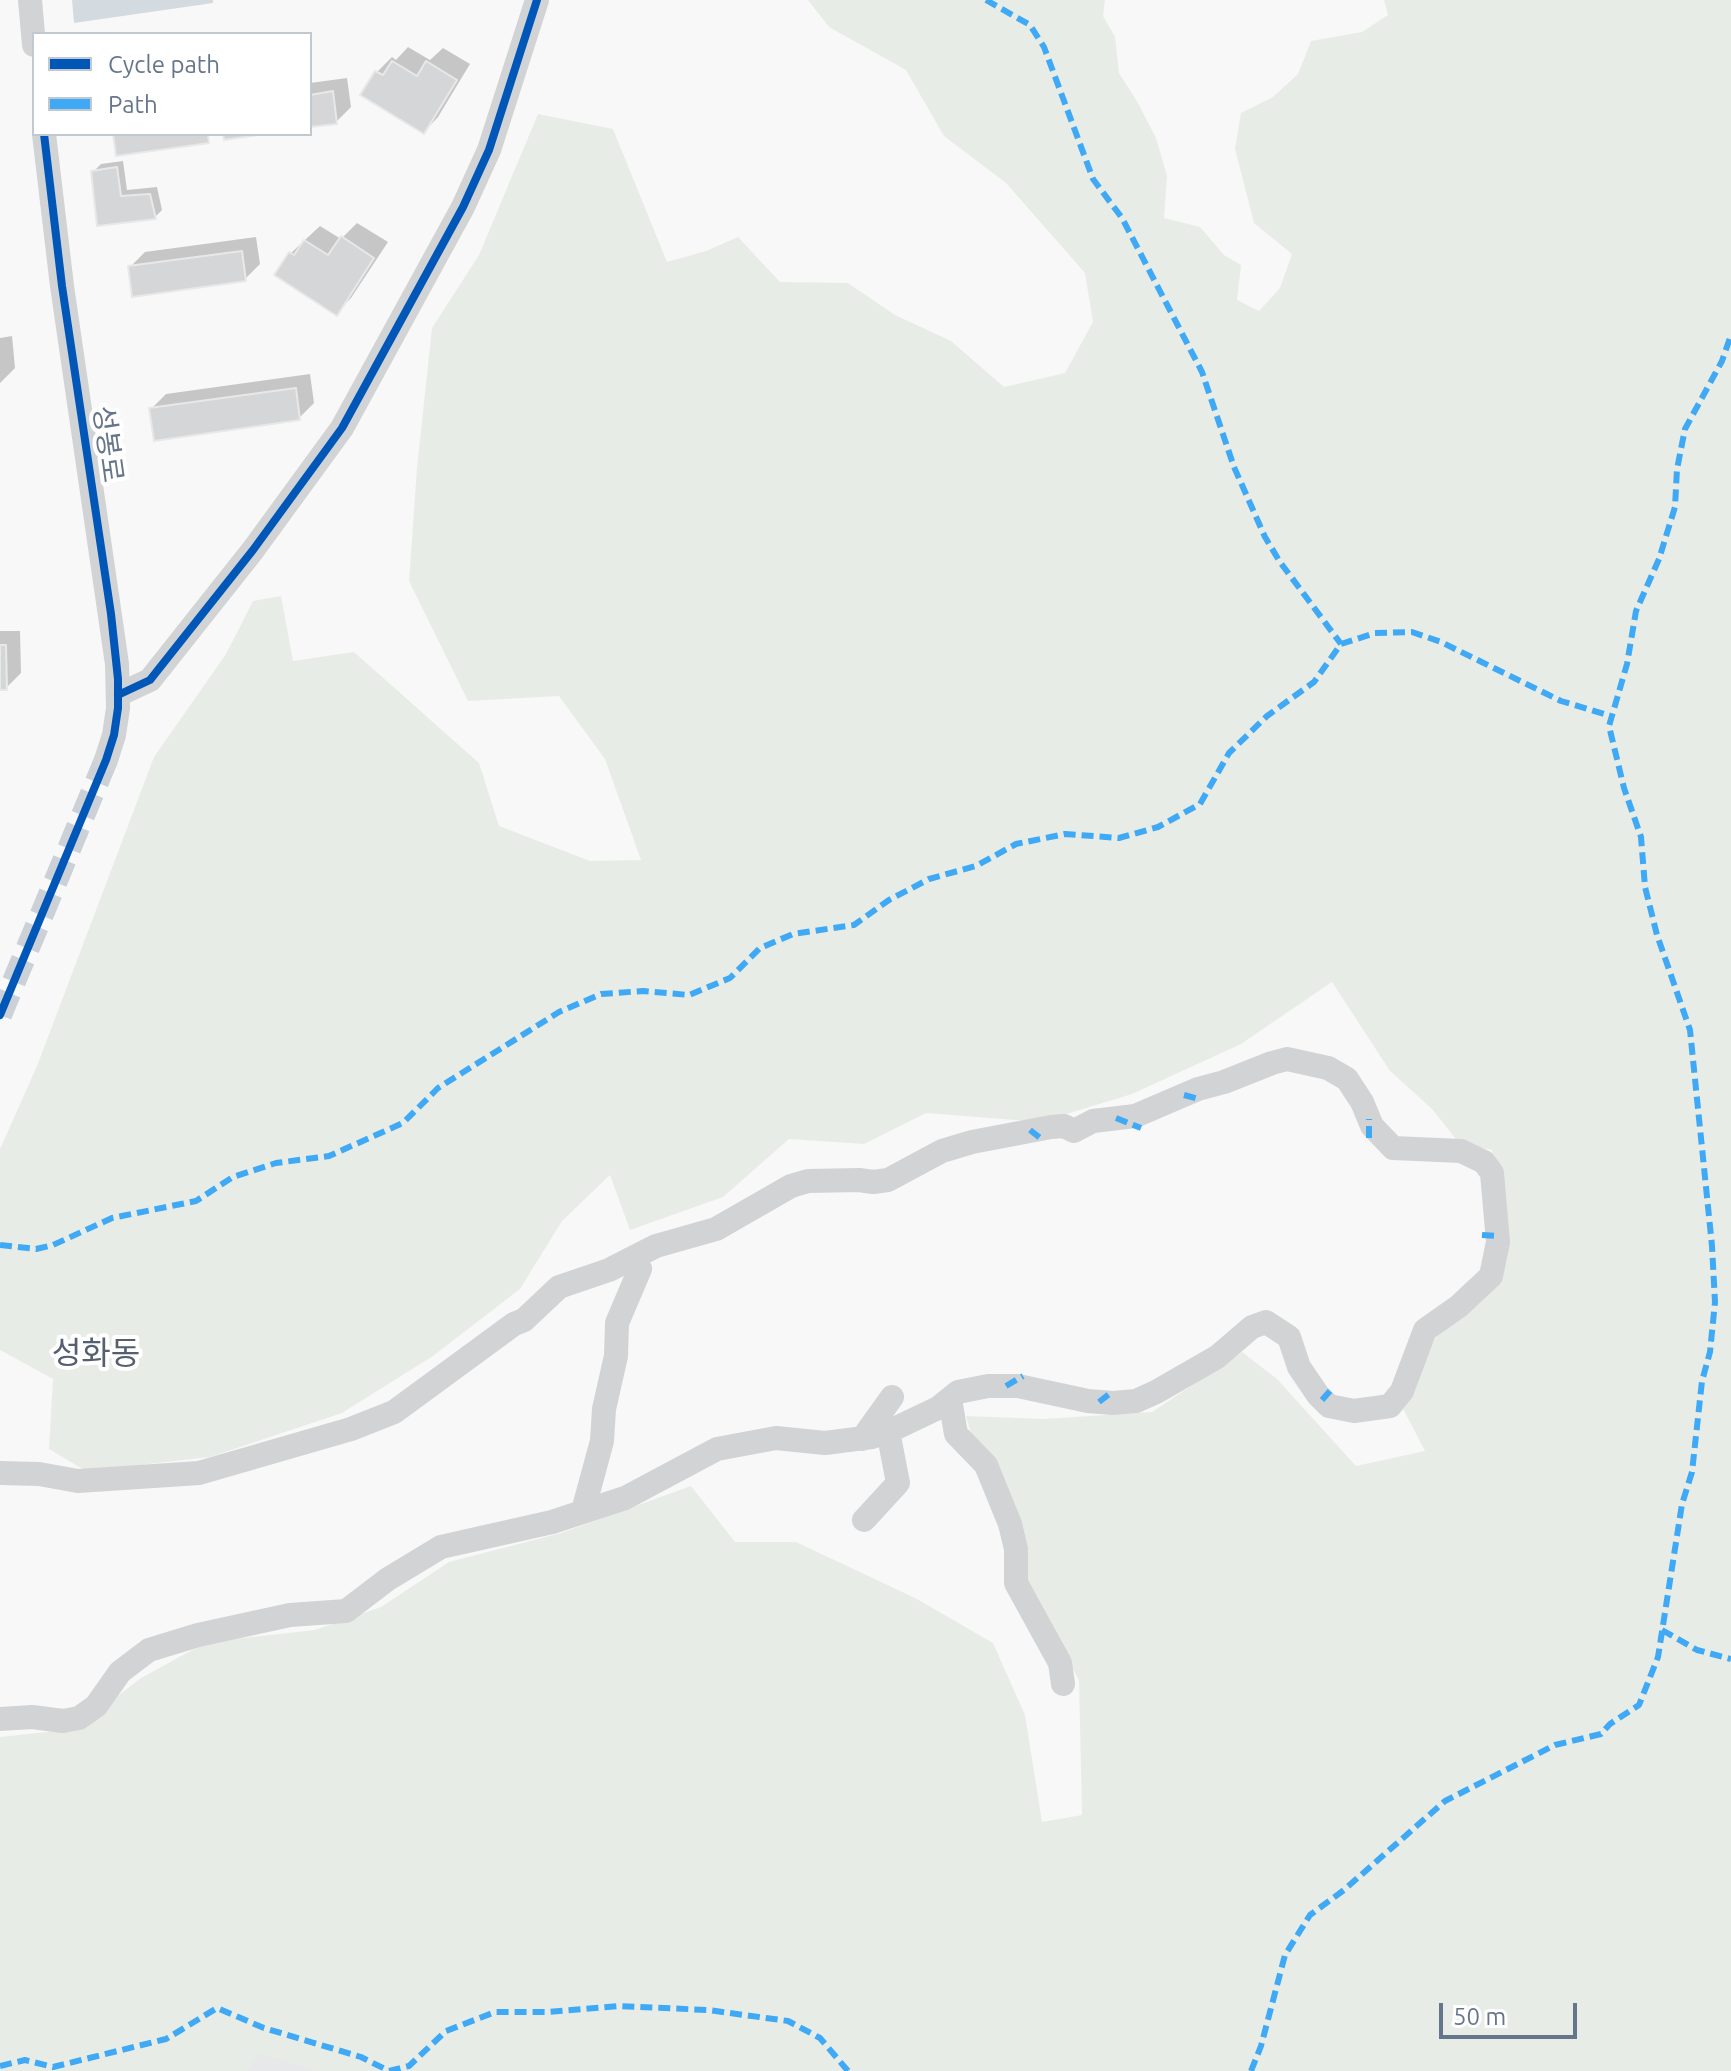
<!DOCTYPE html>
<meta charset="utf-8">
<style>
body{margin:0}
#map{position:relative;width:1731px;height:2071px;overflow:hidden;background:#f8f8f8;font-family:Ubuntu,sans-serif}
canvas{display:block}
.legend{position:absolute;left:32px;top:32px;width:280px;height:104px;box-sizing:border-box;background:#fff;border:2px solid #c2c8d0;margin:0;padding:10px 14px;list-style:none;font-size:24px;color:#66768a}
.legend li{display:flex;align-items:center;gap:16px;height:40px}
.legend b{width:40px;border:2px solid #c2c8d0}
.scale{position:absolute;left:1439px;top:2003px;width:138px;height:36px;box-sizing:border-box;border:4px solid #66768a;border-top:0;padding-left:10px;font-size:24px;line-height:28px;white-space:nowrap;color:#66768a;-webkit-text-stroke:6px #fff;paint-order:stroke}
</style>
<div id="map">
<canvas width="1731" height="2071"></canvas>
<ul class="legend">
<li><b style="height:10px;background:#0057b8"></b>Cycle path</li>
<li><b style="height:10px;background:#3fa9f5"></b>Path</li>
</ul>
<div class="scale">50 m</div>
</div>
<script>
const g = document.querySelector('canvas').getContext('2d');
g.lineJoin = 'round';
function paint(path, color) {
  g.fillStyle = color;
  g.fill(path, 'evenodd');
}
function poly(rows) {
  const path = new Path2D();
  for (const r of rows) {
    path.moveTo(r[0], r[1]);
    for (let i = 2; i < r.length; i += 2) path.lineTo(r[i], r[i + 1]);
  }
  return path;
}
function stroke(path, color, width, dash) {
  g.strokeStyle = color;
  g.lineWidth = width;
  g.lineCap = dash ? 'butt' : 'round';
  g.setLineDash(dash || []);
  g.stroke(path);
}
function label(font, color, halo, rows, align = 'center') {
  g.font = font + ' Ubuntu,"Noto Sans KR",sans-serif';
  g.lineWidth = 8;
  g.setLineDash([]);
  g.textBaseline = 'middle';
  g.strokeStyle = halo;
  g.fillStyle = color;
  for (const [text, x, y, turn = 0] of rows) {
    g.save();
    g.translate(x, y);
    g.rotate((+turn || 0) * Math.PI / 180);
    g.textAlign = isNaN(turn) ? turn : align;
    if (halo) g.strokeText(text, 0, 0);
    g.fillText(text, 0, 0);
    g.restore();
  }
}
paint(poly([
 [252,2037,353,2071,235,2071]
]), '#e7e8e9');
paint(poly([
 [808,0,1105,0,1103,16,1115,37,1119,73,1138,103,1156,138,1167,176,1164,218,1200,227,1224,255,1241,265,1237,300,1259,311,1280,288,1292,254,1254,223,1235,149,1241,113,1273,97,1298,74,1311,41,1362,32,1388,15,1384,0,1731,0,1731,2071,316,2071,258,2053,247,2071,0,2071,0,1737,75,1729,141,1678,207,1642,315,1630,381,1607,449,1562,561,1533,691,1486,735,1542,796,1542,917,1599,993,1643,1025,1715,1042,1822,1082,1815,1079,1680,1026,1582,979,1461,966,1416,1044,1419,1152,1412,1242,1352,1277,1379,1356,1466,1425,1451,1400,1403,1442,1327,1503,1264,1492,1150,1459,1143,1432,1109,1390,1071,1332,982,1241,1044,1132,1094,1040,1122,926,1113,864,1144,789,1139,723,1197,630,1230,610,1175,562,1221,520,1289,433,1356,342,1413,210,1457,86,1471,49,1449,53,1379,0,1350,0,1149,37,1066,154,757,226,654,253,601,281,596,293,661,354,652,479,763,499,826,590,861,641,860,605,759,559,696,468,701,409,581,417,468,432,328,479,255,538,114,613,129,667,262,706,251,738,237,780,282,848,283,895,315,951,341,1004,387,1065,373,1093,322,1085,273,1006,183,944,136,906,70,829,27]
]), '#e8ece6');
paint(poly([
 [72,0,213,0,213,3,74,23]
]), '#d4dbe0');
paint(poly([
 [408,47,430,60,443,48,470,64,438,117,424,132,377,72,392,57,396,60],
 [347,78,351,107,336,122,310,125,310,83],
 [123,161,127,190,157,187,162,210,155,217,99,224,94,171,101,164],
 [357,223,388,242,351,298,336,313,291,253,320,226,341,239],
 [256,237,260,264,245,279,130,267,145,252],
 [12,336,15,368,0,383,0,338],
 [310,374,314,403,299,418,151,409,166,394],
 [0,631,20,631,21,673,6,688,0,688]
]), '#0003');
const building = poly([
 [392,61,417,76,426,61,457,80,424,134,360,95,375,71,383,75,392,61],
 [333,91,337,124,310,127,310,95,333,91],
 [113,134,208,134,209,143,116,156,113,134],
 [223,134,265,134,224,140,223,134],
 [117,167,121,196,150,194,156,219,97,226,91,171,117,167],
 [341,236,374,258,337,316,274,275,289,252,294,255,304,240,328,255,341,236],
 [242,251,246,281,132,297,128,266,242,251],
 [296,388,300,420,154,441,149,408,296,388],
 [0,645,6,645,7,690,0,690,0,645]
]);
paint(building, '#d5d6d8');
stroke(building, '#e8e8e8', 2);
stroke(poly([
 [0,1015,106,760]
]), '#ccd1d7', 24, [24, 12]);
stroke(poly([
 [30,0,34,45],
 [44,134,62,286,117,664,118,708,114,735,106,760],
 [118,695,150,680,253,550,342,428,463,207,489,150,537,0],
 [950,1399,956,1434,986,1465,1010,1524,1016,1549,1016,1583,1060,1663,1063,1684],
 [862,1439,892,1397],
 [0,1473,39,1474,78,1481,199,1473,351,1429,394,1412,514,1324,524,1320,559,1287,609,1270,656,1246,716,1229,791,1186,808,1181,859,1180,873,1182,888,1180,942,1151,972,1142,1051,1127,1064,1126,1074,1131,1093,1121,1135,1116,1198,1089,1224,1082,1272,1063,1287,1059,1328,1068,1347,1079,1362,1102,1372,1126,1393,1148,1461,1151,1484,1162,1492,1173,1498,1242,1491,1276,1459,1306,1425,1330,1402,1391,1390,1406,1354,1411,1329,1406,1318,1395,1299,1367,1289,1337,1266,1322,1252,1327,1217,1357,1156,1392,1136,1401,1113,1403,1088,1401,1018,1386,988,1386,958,1392,938,1408,894,1429,872,1437,825,1443,776,1438,717,1449,625,1498,552,1522,441,1547,388,1579,346,1611,290,1615,198,1635,149,1650,120,1672,96,1706,79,1718,63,1721,32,1717,0,1719],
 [583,1511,602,1441,604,1409,616,1356,617,1323,640,1269,630,1259],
 [864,1520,898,1483,888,1431]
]), '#d2d3d4', 24);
stroke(poly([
 [986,0,1030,25,1044,47,1093,179,1122,218,1202,372,1234,467,1265,537,1280,562,1341,644],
 [1184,1095,1199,1099],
 [1116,1118,1141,1128],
 [1030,1130,1044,1141],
 [1369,1138,1369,1119],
 [1482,1235,1497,1236],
 [0,1245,36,1249,53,1245,112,1218,196,1201,233,1177,276,1163,329,1156,403,1123,438,1088,559,1012,601,994,643,991,689,995,730,978,760,948,793,934,854,925,889,900,929,879,976,866,1016,844,1065,834,1119,838,1158,827,1200,804,1229,753,1267,716,1314,682,1341,644,1375,633,1412,632,1441,642,1561,701,1611,716],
 [1006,1386,1023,1376],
 [1322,1400,1330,1391],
 [1099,1402,1113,1391],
 [1662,1630,1697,1650,1731,1659],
 [0,2066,25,2060,53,2067,166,2039,217,2008,264,2028,361,2057,389,2071,409,2066,446,2031,495,2012,547,2012,618,2006,708,2010,788,2021,820,2038,848,2071],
 [1251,2071,1261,2046,1285,1955,1310,1915,1344,1890,1445,1801,1555,1745,1601,1734,1610,1724,1639,1705,1658,1657,1682,1504,1692,1472,1702,1381,1710,1352,1715,1302,1712,1246,1690,1030,1657,935,1645,887,1641,837,1624,788,1609,726,1627,664,1636,611,1659,559,1675,507,1677,469,1685,429,1722,361,1731,335]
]), '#3fa9f5', 6, [12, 6]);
stroke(poly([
 [118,695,150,680,253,550,342,428,463,207,489,150,537,0],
 [0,1015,106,760,114,735,118,708,118,679,111,614,62,286,44,134]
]), '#0057b8', 8);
label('28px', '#66768a', '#fff', [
 ["성봉로",108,444,82]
]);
label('32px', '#54606f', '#fff', [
 ["성화동",96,1353]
]);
</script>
